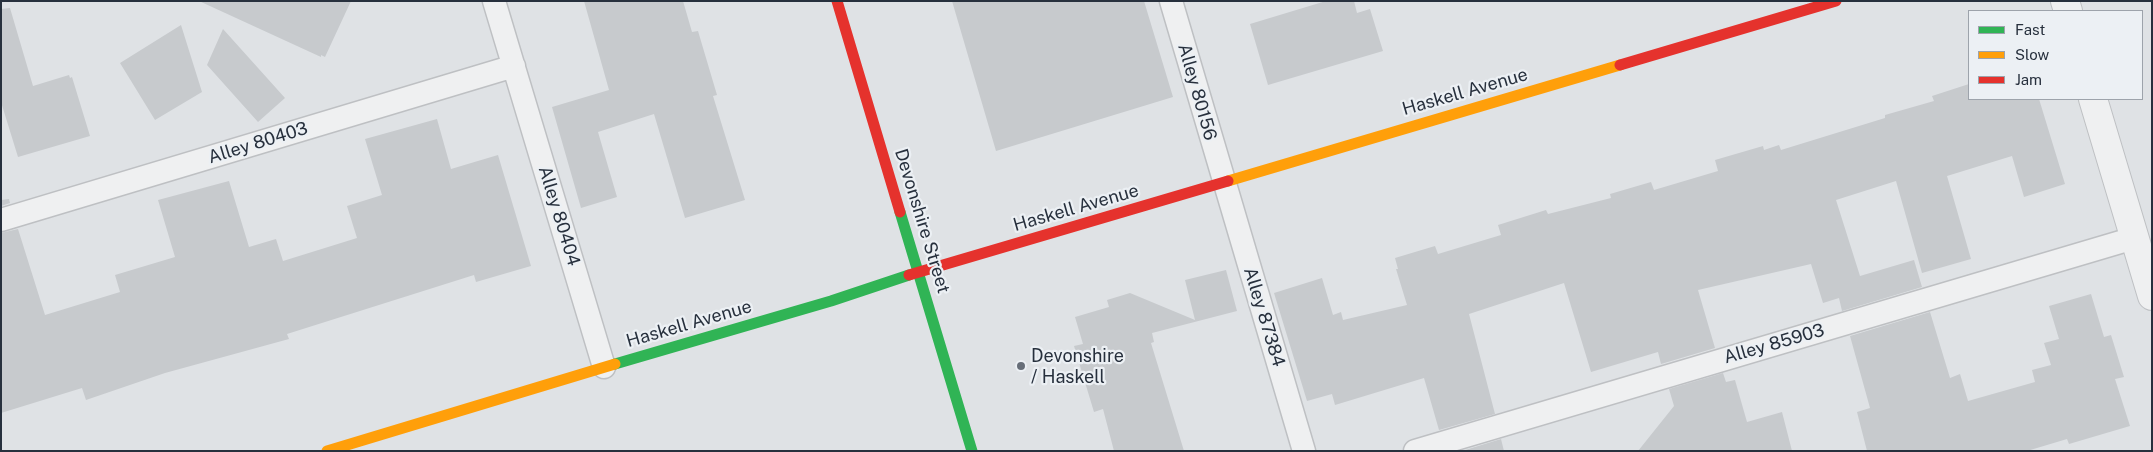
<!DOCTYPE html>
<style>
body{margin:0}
#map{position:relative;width:2153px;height:452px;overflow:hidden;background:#dfe2e5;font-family:"Public Sans",sans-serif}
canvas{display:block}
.frame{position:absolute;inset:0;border:2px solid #27303d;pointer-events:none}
.legend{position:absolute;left:1968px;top:10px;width:175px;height:90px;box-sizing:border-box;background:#ecf0f4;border:1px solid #9da3ab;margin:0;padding:6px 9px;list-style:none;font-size:15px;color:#27303d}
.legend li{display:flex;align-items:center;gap:10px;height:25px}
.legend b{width:25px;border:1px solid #9da3ab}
</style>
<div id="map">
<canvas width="2153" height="452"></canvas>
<div class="frame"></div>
<ul class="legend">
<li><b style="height:6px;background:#30b455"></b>Fast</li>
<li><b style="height:6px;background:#ff9f0a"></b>Slow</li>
<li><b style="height:6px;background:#e5322d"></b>Jam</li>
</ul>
</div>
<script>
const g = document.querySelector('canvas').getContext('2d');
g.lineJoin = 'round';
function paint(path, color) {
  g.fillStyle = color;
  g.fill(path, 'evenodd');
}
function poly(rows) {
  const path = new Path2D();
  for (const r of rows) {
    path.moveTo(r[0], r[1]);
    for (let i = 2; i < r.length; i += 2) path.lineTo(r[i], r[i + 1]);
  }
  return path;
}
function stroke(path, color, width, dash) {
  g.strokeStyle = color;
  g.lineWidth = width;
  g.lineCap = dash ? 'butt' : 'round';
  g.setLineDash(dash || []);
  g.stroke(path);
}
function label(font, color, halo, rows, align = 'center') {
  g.font = font + ' "Public Sans",sans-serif';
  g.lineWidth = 4.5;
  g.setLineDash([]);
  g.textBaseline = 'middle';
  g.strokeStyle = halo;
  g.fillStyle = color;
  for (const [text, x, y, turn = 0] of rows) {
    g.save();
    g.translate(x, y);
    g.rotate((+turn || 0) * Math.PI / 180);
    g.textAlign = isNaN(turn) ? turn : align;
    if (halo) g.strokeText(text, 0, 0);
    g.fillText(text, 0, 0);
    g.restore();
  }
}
paint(poly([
 [199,1,351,1,325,57,321,55,321,57],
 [584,1,683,1,692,32,698,31,717,95,713,96,745,200,685,218,654,114,598,132,617,197,581,208,552,107,609,90],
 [952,1,1144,1,1173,97,996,151],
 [1326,1,1354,1,1357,13,1370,9,1383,51,1268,85,1250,24],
 [10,8,33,86,69,75,70,78,72,77,90,136,18,157,1,102,1,9],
 [181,25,202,92,155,120,120,63],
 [223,29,285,98,258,122,207,65],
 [1969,84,1969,99,2039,99,2065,184,2024,197,2012,156,1947,176,1971,259,1922,273,1896,181,1836,200,1860,276,1914,260,1922,287,1842,311,1839,298,1823,303,1811,264,1698,290,1715,348,1661,364,1658,352,1591,372,1564,283,1469,314,1495,414,1439,430,1424,378,1335,405,1332,394,1307,401,1274,293,1322,278,1333,315,1341,312,1343,320,1407,305,1396,269,1398,269,1395,258,1435,246,1438,254,1501,235,1498,225,1546,210,1548,214,1611,198,1610,194,1651,182,1654,190,1718,171,1715,160,1763,146,1764,150,1779,145,1781,150,1885,118,1885,115,1934,101,1932,96],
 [437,119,451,169,498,155,531,266,476,282,474,275,287,334,289,339,165,373,86,400,82,388,1,413,1,233,18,229,45,315,120,292,115,275,175,257,158,200,229,181,249,247,276,239,283,261,357,238,347,206,382,195,365,139],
 [9,199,10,203,1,206,1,200],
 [1226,270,1237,311,1152,333,1154,342,1151,343,1184,451,1114,451,1103,409,1094,412,1074,346,1083,344,1075,317,1109,307,1107,300,1130,293,1195,320,1185,280],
 [2091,294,2104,337,2111,335,2124,377,2115,379,2130,426,2069,444,2067,439,2027,451,1867,451,1857,412,1870,408,1850,336,1930,312,1950,378,1960,374,1968,401,2035,382,2032,370,2051,365,2044,343,2059,339,2049,306],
 [1723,373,1726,382,1735,380,1747,422,1782,412,1792,451,1638,451,1674,406,1669,389],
 [1501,439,1504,451,1462,451]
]), '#c7cacd');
const lane = poly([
 [494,1,604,367],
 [1171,1,1304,451],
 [1,220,514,66],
 [1415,451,2134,238]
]);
const street = poly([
 [2065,1,2068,11],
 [2093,99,2152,296]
]);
stroke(lane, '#bec0c3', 25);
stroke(street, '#bec0c3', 30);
stroke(lane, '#eff0f1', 22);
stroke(street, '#eff0f1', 28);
stroke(poly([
 [900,212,972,451],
 [615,364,831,301,909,275]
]), '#30b455', 11);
stroke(poly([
 [1228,181,1620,65],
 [327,451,615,364]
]), '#ff9f0a', 11);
stroke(poly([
 [837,1,900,212],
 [1620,65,1836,1],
 [909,275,1228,181]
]), '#e5322d', 11);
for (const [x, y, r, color] of [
 [1021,366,5,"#676e78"]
]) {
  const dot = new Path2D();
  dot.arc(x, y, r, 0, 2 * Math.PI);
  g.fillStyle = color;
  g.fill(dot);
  stroke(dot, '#ecf0f4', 2);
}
label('18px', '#27303d', '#ecf0f4', [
 ["Alley 80156",1197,92,74],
 ["Haskell Avenue",1465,92,-16],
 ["Alley 80403",258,143,-17],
 ["Haskell Avenue",1076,208,-16],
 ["Alley 80404",559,216,73],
 ["Devonshire Street",922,221,73],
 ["Alley 87384",1264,317,73],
 ["Haskell Avenue",689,324,-16],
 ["Alley 85903",1774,344,-16]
]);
label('18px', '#27303d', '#ecf0f4', [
 ["Devonshire",1031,356],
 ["/ Haskell",1031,377]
], 'left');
</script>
